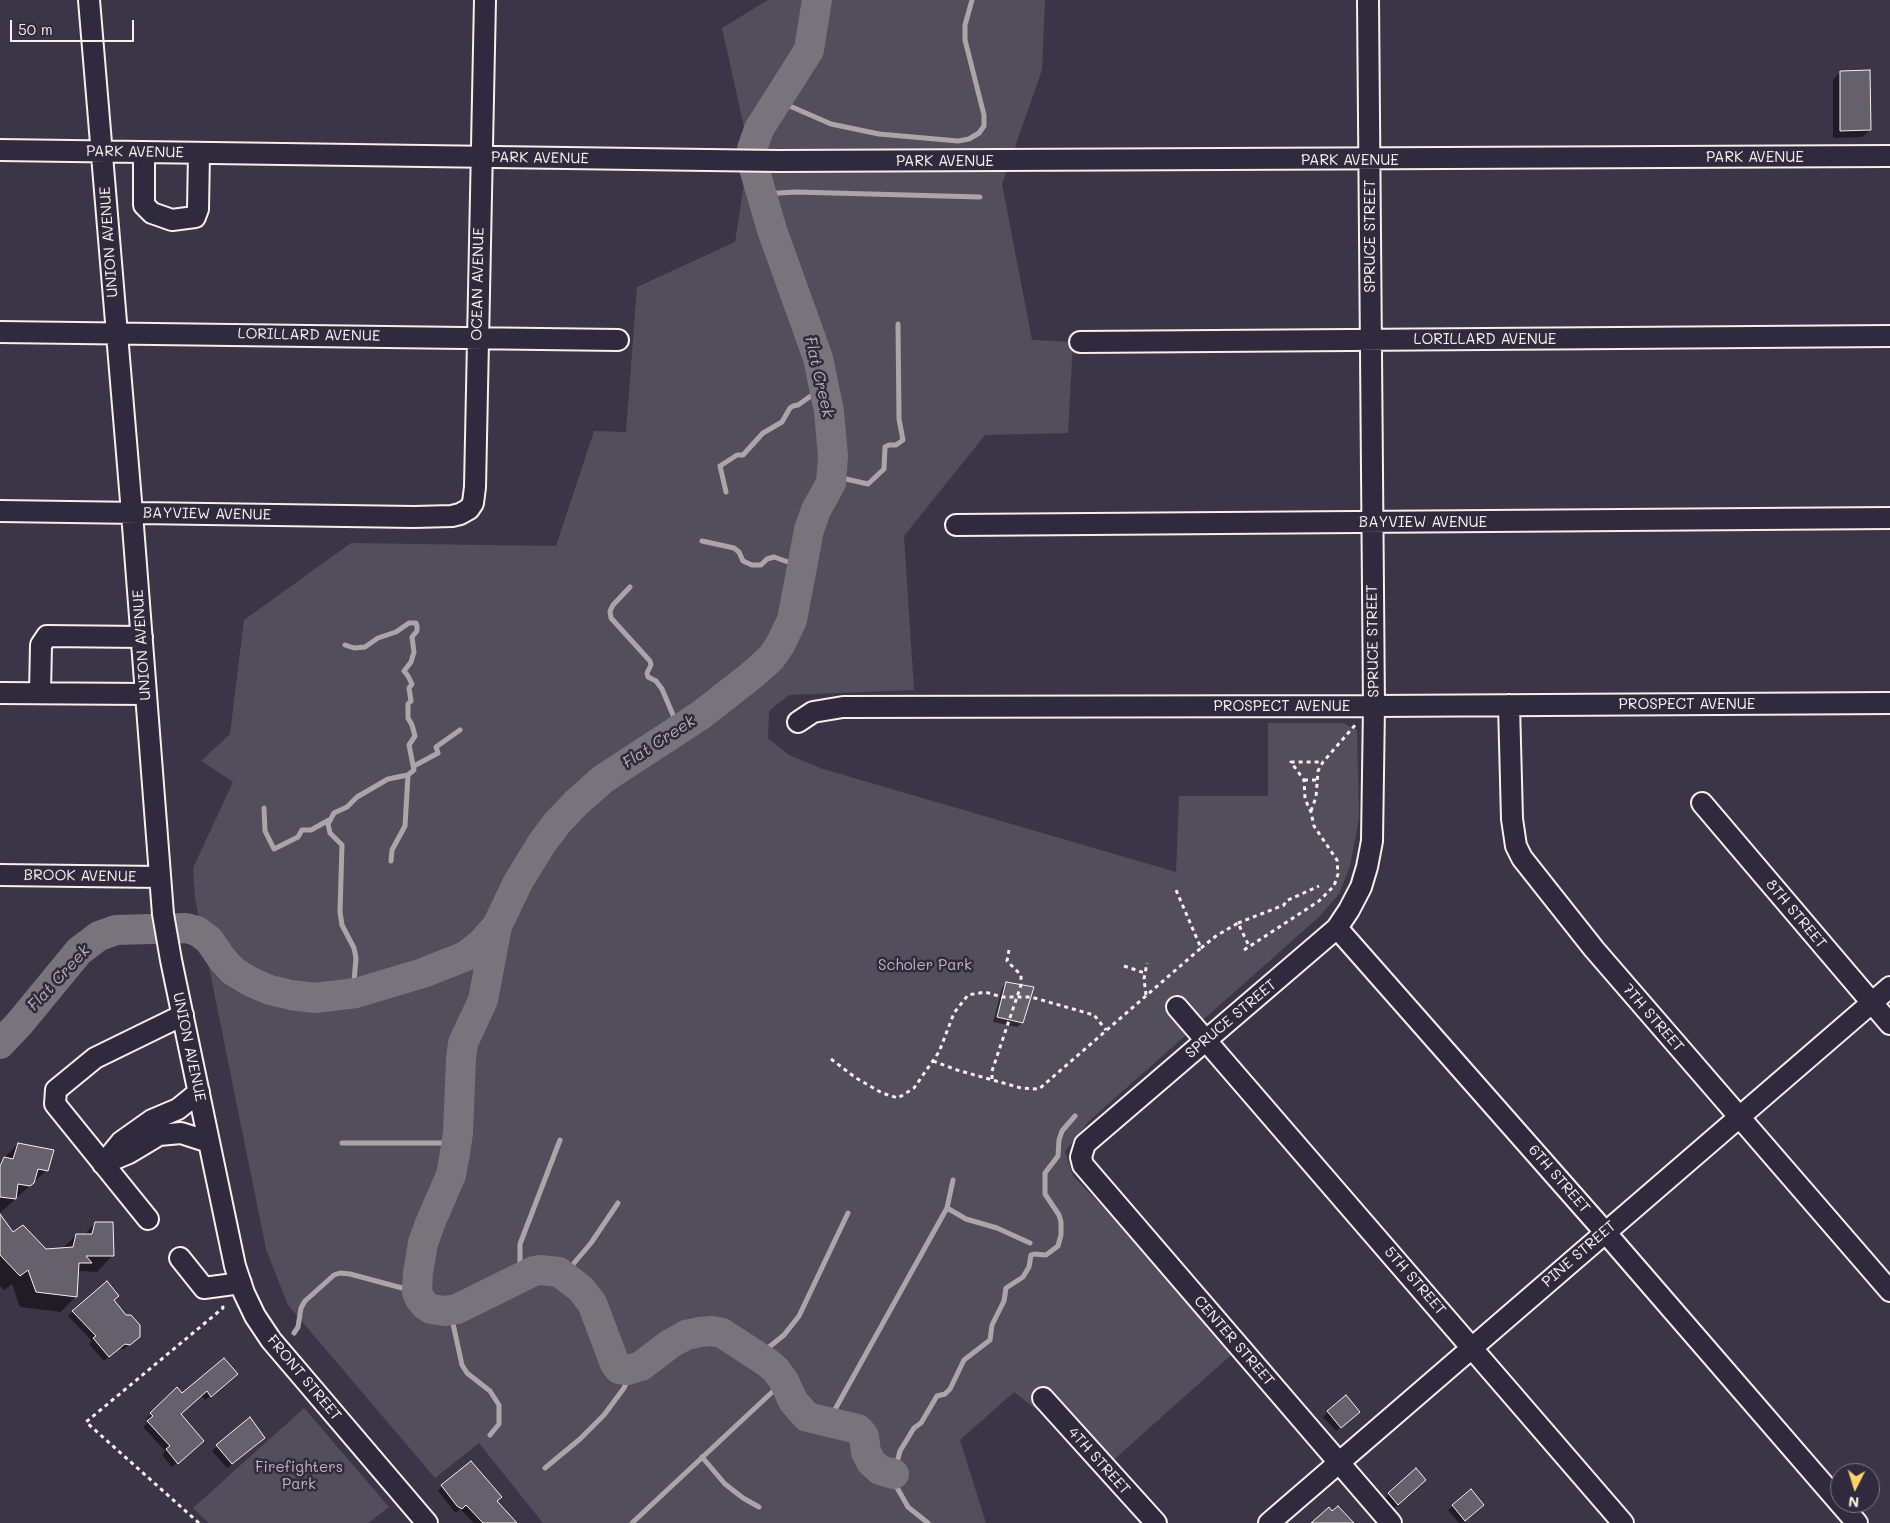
<!DOCTYPE html>
<style>
body{margin:0}
#map{position:relative;width:1890px;height:1523px;overflow:hidden;background:#3b3647;font-family:Mali,sans-serif}
canvas{display:block}
.north{position:absolute;left:1830px;top:1463px;width:50px;height:50px;box-sizing:border-box;background:#2f2a3d;border:1px solid #7e7a81;border-radius:50%;rotate:185deg;font-size:14px;font-weight:700;line-height:20px;text-align:center;color:#f4f1e8}
.north::after{content:'';display:block;margin:auto;width:18px;height:22px;background:#ffd166;clip-path:polygon(50% 0,100% 100%,50% 72%,0 100%)}
.scale{position:absolute;left:10px;top:20px;width:124px;height:22px;box-sizing:border-box;border:2px solid #f4f1e8;border-top:0;padding-left:6px;font-size:15px;line-height:18px;white-space:nowrap;color:#f4f1e8;-webkit-text-stroke:4px #2f2a3d;paint-order:stroke}
</style>
<div id="map">
<canvas width="1890" height="1523"></canvas>
<div class="north">N</div>
<div class="scale">50 m</div>
</div>
<script>
const g = document.querySelector('canvas').getContext('2d');
g.lineJoin = 'round';
function paint(path, color) {
  g.fillStyle = color;
  g.fill(path, 'evenodd');
}
function poly(rows) {
  const path = new Path2D();
  for (const r of rows) {
    path.moveTo(r[0], r[1]);
    for (let i = 2; i < r.length; i += 2) path.lineTo(r[i], r[i + 1]);
  }
  return path;
}
function stroke(path, color, width, dash) {
  g.strokeStyle = color;
  g.lineWidth = width;
  g.lineCap = dash ? 'butt' : 'round';
  g.setLineDash(dash || []);
  g.stroke(path);
}
function label(font, color, halo, rows, align = 'center') {
  g.font = font + ' Mali,sans-serif';
  g.lineWidth = 5;
  g.setLineDash([]);
  g.textBaseline = 'middle';
  g.strokeStyle = halo;
  g.fillStyle = color;
  for (const [text, x, y, turn = 0] of rows) {
    g.save();
    g.translate(x, y);
    g.rotate((+turn || 0) * Math.PI / 180);
    g.textAlign = isNaN(turn) ? turn : align;
    if (halo) g.strokeText(text, 0, 0);
    g.fillText(text, 0, 0);
    g.restore();
  }
}
paint(poly([
 [768,0,1045,0,1042,70,1002,184,1032,340,1073,342,1068,433,985,435,904,536,914,690,789,695,769,711,768,738,789,755,823,769,1176,872,1179,796,1268,796,1268,723,1343,723,1357,730,1359,818,1350,866,1339,894,1320,916,1089,1121,1065,1151,1073,1176,1240,1347,1108,1465,1014,1392,960,1440,986,1523,543,1523,479,1443,435,1478,288,1305,266,1249,195,898,193,868,233,782,201,761,230,734,244,620,351,543,556,546,594,431,626,432,637,287,735,242,745,177,744,127,722,28],
 [304,1408,389,1507,368,1523,209,1523,193,1508]
]), '#534e5c');
paint(poly([
 [1840,72,1870,130,1862,137,1833,138,1833,80],
 [1007,983,1022,1023,1017,1027,993,1022,1002,988],
 [18,1144,47,1170,0,1213,0,1162],
 [0,1216,13,1234,45,1251,62,1249,76,1235,83,1236,95,1223,112,1256,97,1272,81,1271,77,1276,76,1296,61,1312,20,1307,12,1284,4,1290,0,1286],
 [113,1300,133,1341,124,1349,119,1348,104,1361,89,1344,92,1341,68,1316,73,1311],
 [231,1379,205,1400,201,1395,180,1414,197,1446,172,1467,162,1455,165,1451,143,1427,149,1421,146,1419,177,1389,182,1395],
 [1328,1412,1353,1417,1336,1431,1323,1417],
 [259,1443,227,1468,212,1451,217,1446],
 [1416,1470,1420,1485,1393,1509,1384,1499],
 [442,1486,496,1501,515,1523,474,1523,460,1509,456,1513,453,1510,438,1491],
 [1453,1506,1478,1510,1462,1523,1459,1523,1448,1510]
]), '#0007');
stroke(poly([
 [776,100,831,124,879,134,958,141,969,139,979,133,984,126,984,115,965,40,965,25,972,0],
 [762,194,796,192,980,197],
 [833,476,868,484,884,469,885,447,889,445,896,445,903,440,899,419,898,324],
 [726,492,720,466,737,455,743,455,763,433,782,422,790,408,793,406,798,405,825,386],
 [702,541,734,548,739,552,743,561,752,565,761,565,767,559,774,557,802,567],
 [630,587,613,605,610,611,611,618,650,661,651,665,647,673,648,677,656,681,662,689,679,729],
 [345,645,354,648,365,647,378,638,396,632,409,623,416,623,417,626,417,631,412,637,414,652,411,662,404,671,408,676,412,684,409,688,411,701,408,704,408,718,412,725,415,736,409,745,414,770,408,775,388,779,357,797,347,807,334,813,328,824,330,833,342,845,340,912,342,925,354,948,356,958,353,993],
 [414,766,438,753,436,747,460,730],
 [264,808,265,831,274,849,298,837,302,830,311,830,329,820],
 [391,861,392,850,405,826,408,775],
 [342,1143,457,1143],
 [947,1208,966,1219,997,1228,1030,1243],
 [525,1275,520,1262,520,1244,560,1140],
 [564,1275,591,1243,618,1203],
 [450,1310,462,1365,467,1373,490,1391,499,1405,499,1424,490,1435],
 [294,1333,298,1327,301,1308,305,1301,334,1275,340,1273,350,1274,417,1292],
 [758,1356,784,1335,799,1316,848,1213],
 [828,1422,947,1208,953,1180],
 [702,1457,725,1484,743,1498,759,1507],
 [545,1468,580,1439,604,1415,624,1388,632,1370],
 [632,1523,784,1381],
 [928,1523,908,1507,895,1484,894,1474,900,1451,914,1428,921,1423,937,1396,945,1394,950,1389,964,1360,990,1340,992,1325,1004,1301,1006,1288,1023,1277,1029,1267,1031,1255,1034,1254,1046,1255,1058,1246,1061,1235,1061,1222,1059,1215,1045,1194,1045,1173,1058,1156,1059,1140,1062,1131,1075,1116]
]), '#aaa6a7', 5);
stroke(poly([
 [497,926,483,1000,463,1043,461,1059,458,1133,455,1153,451,1175,431,1221,423,1243,418,1273,417,1292,420,1299,425,1305,431,1309,445,1311,457,1309,534,1271,540,1270,559,1272,581,1289,592,1303,615,1364,619,1369,628,1370,641,1366,670,1344,686,1335,700,1332,712,1331,722,1333,768,1363,776,1370,784,1381,793,1401,807,1417,858,1429,864,1436,866,1452,871,1462,880,1470,894,1474],
 [0,1044,19,1024,79,951,99,936,116,930,186,928,197,931,209,940,222,959,233,971,251,982,270,990,291,995,315,998,356,993,423,973,466,956,482,943,497,926,518,882,542,843,557,823,576,803,603,779,701,715,752,675,771,658,780,645,792,620,809,530,816,510,831,483,833,456,829,411,818,358,772,230,754,168,752,149,759,129,809,50,817,0]
]), '#78747b', 30);
const building = poly([
 [1870,70,1871,130,1840,131,1840,71,1870,70],
 [1006,982,1034,987,1023,1023,997,1017,1006,982],
 [18,1143,54,1150,48,1171,38,1169,34,1183,30,1186,18,1184,16,1199,0,1197,0,1166,4,1157,13,1159,18,1143],
 [0,1214,13,1232,23,1225,46,1249,73,1247,76,1234,92,1234,95,1222,113,1222,114,1256,86,1256,92,1263,79,1263,77,1297,36,1292,28,1270,20,1276,0,1255,0,1214],
 [107,1281,119,1296,114,1300,126,1315,131,1315,140,1325,140,1337,130,1345,125,1344,109,1357,93,1338,96,1336,72,1311,107,1281],
 [224,1358,238,1374,211,1397,207,1391,181,1414,204,1441,178,1464,166,1449,170,1446,147,1421,153,1416,150,1413,177,1387,182,1393,224,1358],
 [1346,1395,1360,1412,1341,1428,1327,1411,1346,1395],
 [250,1417,265,1438,232,1464,216,1445,250,1417],
 [471,1461,502,1497,497,1501,517,1523,483,1523,466,1505,462,1509,457,1506,441,1485,471,1461],
 [1416,1468,1426,1480,1398,1505,1388,1493,1416,1468],
 [1471,1489,1484,1505,1465,1521,1452,1505,1471,1489],
 [1338,1506,1354,1523,1311,1523,1329,1507,1332,1511,1338,1506]
]);
paint(building, '#65616c');
stroke(building, '#f4f1e8', 1);
const minor = poly([
 [89,0,132,513,163,914,171,960,235,1266,244,1293,255,1316,271,1340,427,1523],
 [1368,0,1374,706,1372,841,1367,867,1361,887,1349,910,1337,928,1085,1144,1081,1157,1083,1165,1391,1523],
 [0,150,778,161,1890,156],
 [144,152,144,205,152,213,172,220,195,217,198,209,199,153],
 [0,332,618,340],
 [1080,342,1890,336],
 [0,511,414,517,452,516,460,514,469,509,473,503,475,487,485,0],
 [956,525,1890,518],
 [0,693,146,694],
 [40,693,41,645,47,636,142,637],
 [1509,705,1512,819,1516,846,1522,858,1594,949,1890,1291],
 [798,722,813,712,843,707,1374,706,1890,703],
 [1702,803,1890,1024],
 [0,875,159,877],
 [1337,928,1605,1232,1857,1523],
 [1177,1007,1623,1523],
 [105,1163,129,1153,159,1135,181,1133,209,1142],
 [103,1164,121,1142,152,1120,178,1109,199,1092],
 [148,1219,55,1104,56,1090,95,1058,183,1015],
 [180,1258,204,1288,241,1283],
 [1043,1398,1156,1523],
 [1269,1523,1890,987]
]);
stroke(minor, '#f4f1e8', 24);
stroke(poly([
 [1304,780,1317,780],
 [1311,811,1316,797,1318,771,1323,762,1356,724],
 [1238,923,1284,905,1286,901,1319,886],
 [1201,948,1216,936,1238,923,1249,946],
 [1244,950,1319,901,1334,886,1338,874,1337,860,1314,826,1311,812,1305,799,1304,780,1291,762,1323,762],
 [1124,966,1145,973],
 [1146,995,1144,979,1147,963],
 [831,1059,856,1078,882,1093,898,1098,914,1088,939,1052,954,1013,968,995,985,992,1002,997,1031,997,1094,1015,1106,1030],
 [933,1061,957,1070,1021,1088,1039,1089,1201,948,1176,890],
 [992,1079,992,1071,1021,985,1021,975,1007,961,1009,950],
 [199,1523,86,1422,223,1308,222,1302]
]), '#f4f1e8', 3, [4, 4]);
stroke(minor, '#2f2a3d', 20);
label('15px', '#f4f1e8', '#2f2a3d', [
 ["PARK AVENUE",135,152,1],
 ["PARK AVENUE",1755,157],
 ["PARK AVENUE",540,158,1],
 ["PARK AVENUE",1350,160],
 ["PARK AVENUE",945,161],
 ["SPRUCE STREET",1370,236,-90],
 ["UNION AVENUE",109,242,-94],
 ["OCEAN AVENUE",478,284,-89],
 ["LORILLARD AVENUE",309,335,1],
 ["LORILLARD AVENUE",1485,339],
 ["BAYVIEW AVENUE",207,514,1],
 ["BAYVIEW AVENUE",1423,522],
 ["SPRUCE STREET",1373,641,-91],
 ["UNION AVENUE",142,645,-94],
 ["PROSPECT AVENUE",1687,704],
 ["PROSPECT AVENUE",1282,706],
 ["BROOK AVENUE",80,876,1],
 ["8TH STREET",1796,914,50],
 ["7TH STREET",1653,1018,49],
 ["SPRUCE STREET",1231,1019,-40],
 ["UNION AVENUE",189,1047,78],
 ["6TH STREET",1559,1179,49],
 ["PINE STREET",1579,1254,-41],
 ["5TH STREET",1415,1281,49],
 ["CENTER STREET",1234,1341,49],
 ["FRONT STREET",304,1378,50],
 ["4TH STREET",1099,1461,48]
]);
label('15px', '#bcb8b7', '#2f2a3d', [
 ["Scholer Park",925,965],
 ["Firefighters",299,1467],
 ["Park",299,1484]
]);
label('italic 16px', '#b6b2b2', '#2f2a3d', [
 ["Flat Creek",819,377,77],
 ["Flat Creek",659,742,-33],
 ["Flat Creek",59,978,-47]
]);
</script>
